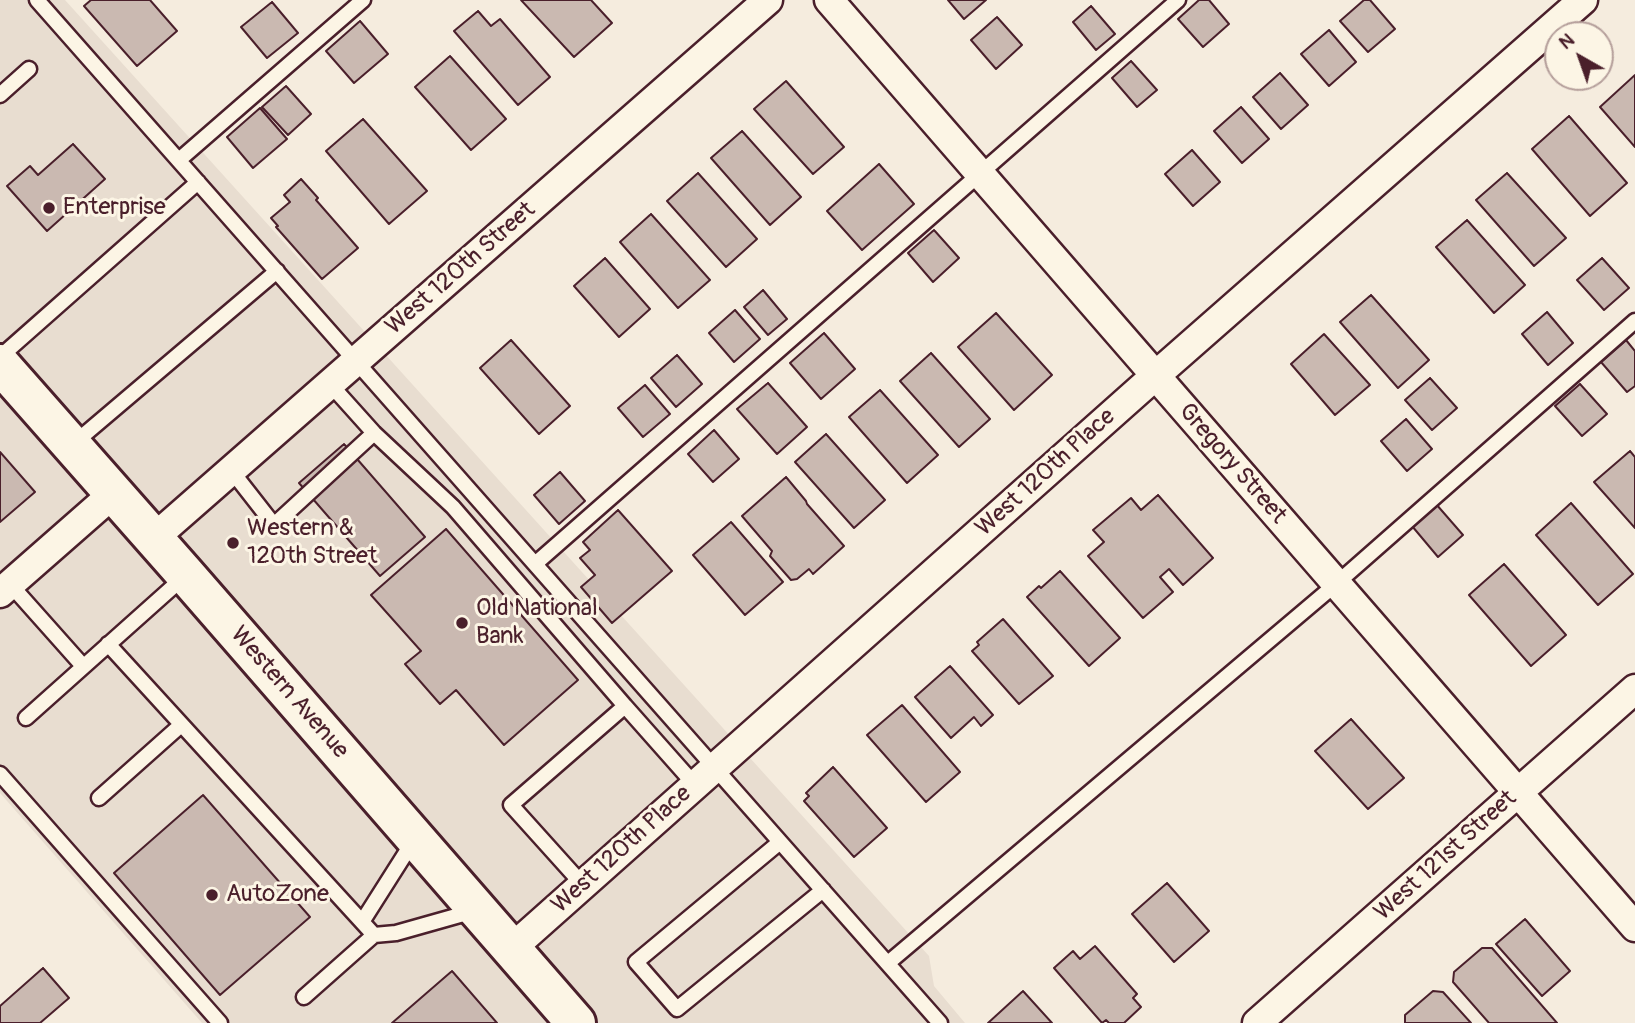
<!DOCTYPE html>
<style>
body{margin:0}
#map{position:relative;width:1635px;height:1023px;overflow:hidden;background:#f5ecde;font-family:Pangolin,sans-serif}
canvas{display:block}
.north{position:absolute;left:1544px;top:21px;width:70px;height:70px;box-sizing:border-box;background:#fcf5e5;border:2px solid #b59f9b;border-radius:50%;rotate:320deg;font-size:19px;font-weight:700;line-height:28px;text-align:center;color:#4a1f2b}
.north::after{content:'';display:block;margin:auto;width:24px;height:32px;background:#4a1f2b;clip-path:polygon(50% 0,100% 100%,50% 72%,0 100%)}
</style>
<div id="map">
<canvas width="1635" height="1023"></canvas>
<div class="north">N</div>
</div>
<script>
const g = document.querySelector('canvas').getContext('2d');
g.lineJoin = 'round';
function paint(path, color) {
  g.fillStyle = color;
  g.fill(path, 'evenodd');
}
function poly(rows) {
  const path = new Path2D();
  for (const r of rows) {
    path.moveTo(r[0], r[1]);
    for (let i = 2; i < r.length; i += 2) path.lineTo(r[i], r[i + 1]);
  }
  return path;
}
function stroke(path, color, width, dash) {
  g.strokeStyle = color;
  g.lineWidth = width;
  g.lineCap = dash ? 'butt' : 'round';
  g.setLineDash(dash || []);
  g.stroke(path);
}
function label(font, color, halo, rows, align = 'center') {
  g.font = font + ' Pangolin,sans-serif';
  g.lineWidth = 6;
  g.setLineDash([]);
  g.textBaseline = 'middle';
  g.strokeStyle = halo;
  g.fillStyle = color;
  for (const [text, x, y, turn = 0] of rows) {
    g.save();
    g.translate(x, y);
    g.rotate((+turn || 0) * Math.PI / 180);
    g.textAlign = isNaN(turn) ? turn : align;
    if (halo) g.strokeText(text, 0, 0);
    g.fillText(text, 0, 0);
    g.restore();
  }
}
paint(poly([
 [0,0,65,0,929,956,934,986,965,1023,202,1023,0,793]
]), '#e8ddd0');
const building = poly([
 [91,0,150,0,177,31,137,66,84,6,91,0],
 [521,0,591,0,612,23,574,57,521,0],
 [948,0,986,0,964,19,948,0],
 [1199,0,1209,0,1229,24,1203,47,1178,19,1199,0],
 [1364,0,1370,0,1395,29,1368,52,1340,21,1364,0],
 [272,2,298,33,267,58,241,27,272,2],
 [1091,6,1115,34,1096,50,1073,22,1091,6],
 [478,11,491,26,500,19,550,77,518,105,454,31,478,11],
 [997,17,1022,45,996,69,971,40,997,17],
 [360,21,388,54,354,83,326,51,360,21],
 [1329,30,1356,62,1329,86,1301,54,1329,30],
 [450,56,506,119,471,150,415,87,450,56],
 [1131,61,1157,90,1137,107,1112,78,1131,61],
 [1280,73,1308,105,1281,129,1253,97,1280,73],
 [1635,75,1635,147,1600,107,1635,75],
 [786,81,844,147,813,174,754,109,786,81],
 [286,86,311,114,288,135,262,107,286,86],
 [1241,107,1269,139,1242,163,1214,131,1241,107],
 [260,108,287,139,253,168,227,137,260,108],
 [1569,116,1627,183,1590,216,1532,149,1569,116],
 [363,119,427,191,389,224,326,151,363,119],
 [742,131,801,197,770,225,711,158,742,131],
 [73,144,105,179,47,231,7,186,30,166,38,175,73,144],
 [1192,150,1220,182,1193,206,1165,174,1192,150],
 [879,164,914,204,862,250,827,211,879,164],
 [698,173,757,239,726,267,667,201,698,173],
 [1507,173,1566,238,1534,266,1476,200,1507,173],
 [301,179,318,198,316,200,358,248,322,279,276,227,278,226,271,218,290,202,284,195,301,179],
 [651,214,710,280,678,308,620,242,651,214],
 [1467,220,1525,285,1494,313,1436,247,1467,220],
 [934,230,959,258,933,282,908,253,934,230],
 [605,258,650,309,619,337,574,286,605,258],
 [1602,258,1629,288,1604,310,1577,280,1602,258],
 [763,290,787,319,768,335,744,307,763,290],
 [1371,295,1429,360,1398,388,1340,322,1371,295],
 [735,310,760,339,734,362,709,333,735,310],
 [1547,312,1573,343,1548,365,1522,334,1547,312],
 [996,313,1052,375,1014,410,958,347,996,313],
 [824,333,855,369,821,399,790,363,824,333],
 [1324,334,1370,385,1335,415,1291,364,1324,334],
 [511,340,570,406,539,434,480,368,511,340],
 [1626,340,1635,351,1635,386,1627,392,1601,362,1626,340],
 [931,353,990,419,959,447,900,381,931,353],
 [677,355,702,384,676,407,651,378,677,355],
 [1430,378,1457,408,1432,430,1405,400,1430,378],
 [768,383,807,427,777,454,737,409,768,383],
 [1580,384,1607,414,1582,436,1555,406,1580,384],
 [645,385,670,414,643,437,618,408,645,385],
 [880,390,938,455,907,483,849,417,880,390],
 [1406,419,1432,449,1407,471,1381,441,1406,419],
 [714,430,739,459,713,482,688,454,714,430],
 [826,434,885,500,854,528,795,462,826,434],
 [344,444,425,537,380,576,299,483,344,444],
 [1630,451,1635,457,1635,528,1594,482,1630,451],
 [0,452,35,492,0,522,0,452],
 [560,472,585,501,559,524,534,495,560,472],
 [786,477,806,501,807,504,844,546,813,574,809,569,797,579,791,580,770,556,772,551,742,516,786,477],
 [1158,495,1213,558,1183,585,1169,569,1160,577,1173,592,1143,618,1088,556,1104,542,1093,530,1131,498,1141,510,1158,495],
 [1571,503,1633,574,1598,605,1536,535,1571,503],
 [1436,504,1463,535,1438,557,1412,526,1436,504],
 [618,510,672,571,612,623,581,587,595,575,580,558,590,550,583,542,618,510],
 [731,522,783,582,745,615,693,555,731,522],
 [446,529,578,680,504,745,456,690,440,704,405,664,421,651,371,595,446,529],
 [1504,564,1566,635,1531,666,1469,595,1504,564],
 [1060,571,1120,638,1089,666,1027,597,1039,586,1041,588,1060,571],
 [1003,619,1053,676,1019,704,972,651,979,645,977,642,1003,619],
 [950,666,993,715,981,726,974,717,951,738,915,697,950,666],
 [902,705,960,772,926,802,867,735,902,705],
 [1351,719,1404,778,1368,809,1315,751,1351,719],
 [833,767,887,828,854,857,804,801,809,796,806,793,833,767],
 [203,795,310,917,220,995,114,873,203,795],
 [1167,883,1209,931,1174,962,1132,914,1167,883],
 [1525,919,1570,971,1542,996,1496,944,1525,919],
 [1095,946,1137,994,1133,998,1141,1007,1124,1023,1109,1023,1106,1020,1102,1023,1054,968,1073,951,1080,959,1095,946],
 [1482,948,1492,948,1557,1023,1489,1023,1453,982,1454,972,1482,948],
 [43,968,69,998,40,1023,0,1023,0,1006,43,968],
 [452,971,497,1023,392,1023,452,971],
 [1023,991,1052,1023,988,1023,1023,991],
 [1433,991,1443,992,1471,1023,1405,1023,1405,1015,1433,991]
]);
paint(building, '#cab9b1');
stroke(building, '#4a1f2b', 2);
const service = poly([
 [37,0,940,1023],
 [0,95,29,69],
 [179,160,363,0],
 [0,357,198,182],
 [330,384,374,433,453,507,625,706,511,805,583,885],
 [72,445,277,271],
 [231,470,274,525,374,433],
 [535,564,1178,0],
 [10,584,83,666],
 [108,644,374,935,304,997],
 [625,706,695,785],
 [26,718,185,576],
 [0,774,220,1023],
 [99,798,181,725],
 [780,842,636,962,677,1009,823,890],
 [362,922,414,840],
 [374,935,396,933,474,911],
 [888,963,1336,584,1635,321]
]);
const minor = poly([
 [829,0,1635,927],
 [154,538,768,0],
 [0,593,114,493],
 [511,949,1155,376,1583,0],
 [1257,1023,1635,689]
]);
const secondary = poly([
 [0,364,186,575,576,1023]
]);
stroke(service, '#4a1f2b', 19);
stroke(minor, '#4a1f2b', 33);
stroke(secondary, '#4a1f2b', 44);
stroke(service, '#fcf5e5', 14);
stroke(minor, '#fcf5e5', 28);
stroke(secondary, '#fcf5e5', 38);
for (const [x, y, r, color] of [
 [49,208,7,"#4a1f2b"],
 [233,543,7,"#4a1f2b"],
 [462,623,7,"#4a1f2b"],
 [212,895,7,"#4a1f2b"]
]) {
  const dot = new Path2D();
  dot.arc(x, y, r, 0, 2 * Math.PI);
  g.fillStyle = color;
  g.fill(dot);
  stroke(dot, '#fcf5e5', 2.5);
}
label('24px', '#4a1f2b', '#fcf5e5', [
 ["Enterprise",63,208],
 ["Western &",247,529],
 ["120th Street",247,557],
 ["Old National",476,609],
 ["Bank",476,637],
 ["AutoZone",226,895]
], 'left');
label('24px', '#4a1f2b', '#fcf5e5', [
 ["West 120th Street",461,269,-41],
 ["Gregory Street",1232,464,49],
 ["West 120th Place",1046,473,-42],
 ["Western Avenue",289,693,49],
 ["West 120th Place",622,850,-42],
 ["West 121st Street",1446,856,-42]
]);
</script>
